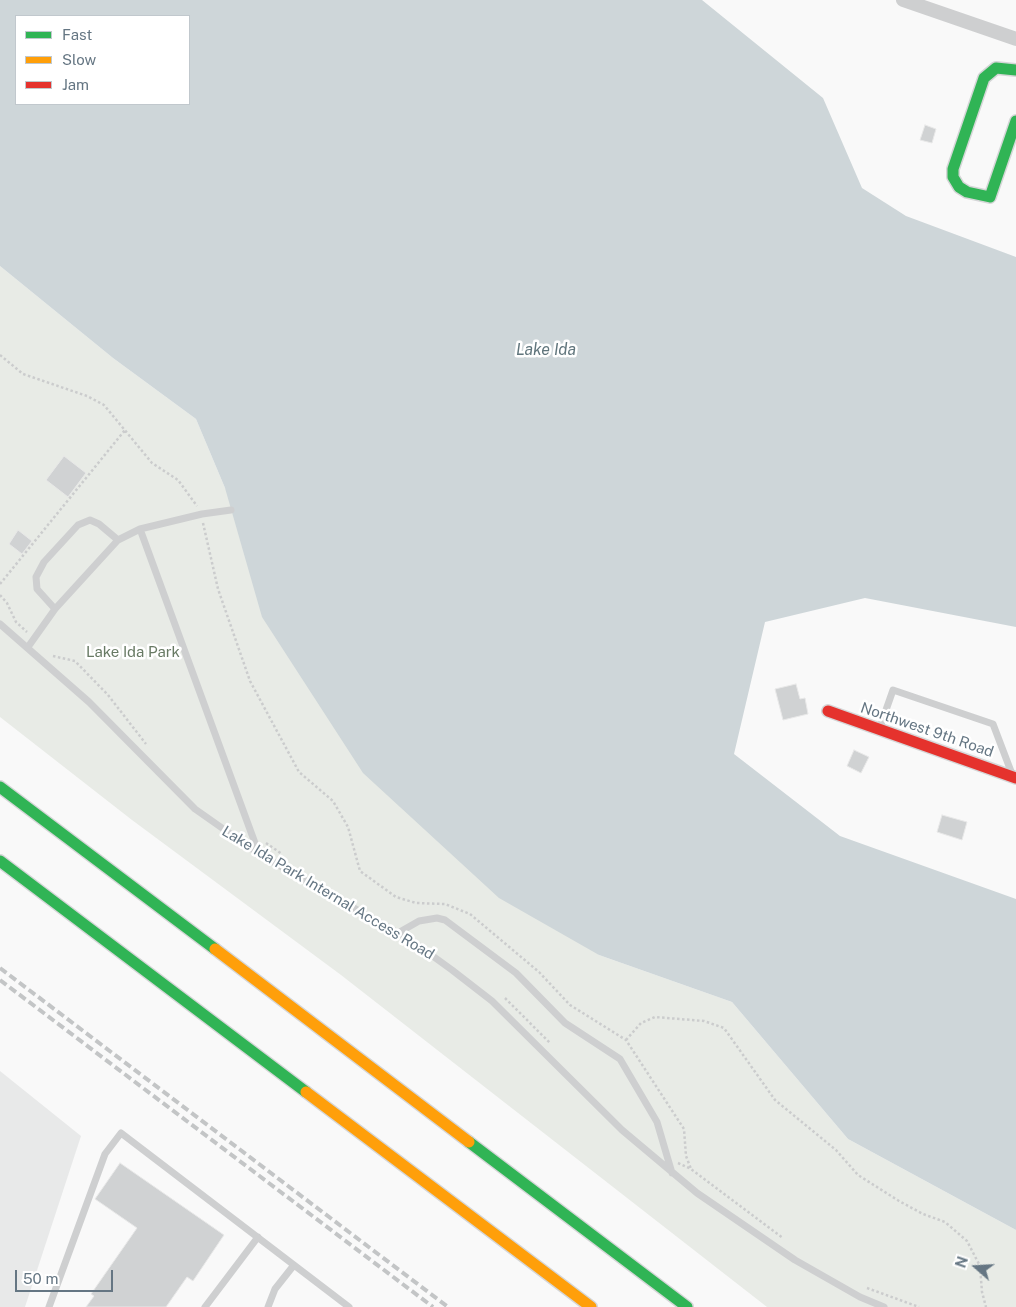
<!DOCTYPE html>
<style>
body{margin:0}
#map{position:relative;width:1016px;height:1307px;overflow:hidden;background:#f9f9f9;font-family:"Public Sans",sans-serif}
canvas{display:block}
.legend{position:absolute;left:15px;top:15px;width:175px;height:90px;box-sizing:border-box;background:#fff;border:1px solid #c1c8cd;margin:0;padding:6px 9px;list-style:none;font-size:15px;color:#657683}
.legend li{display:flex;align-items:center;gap:10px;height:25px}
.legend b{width:25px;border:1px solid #c1c8cd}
.north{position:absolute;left:951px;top:1242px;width:50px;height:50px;-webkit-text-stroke:4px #fff;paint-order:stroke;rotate:289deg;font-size:14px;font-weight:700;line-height:20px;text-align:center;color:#657683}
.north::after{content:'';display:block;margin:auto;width:18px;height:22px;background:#657683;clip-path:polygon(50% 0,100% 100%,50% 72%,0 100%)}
.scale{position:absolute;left:15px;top:1270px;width:98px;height:22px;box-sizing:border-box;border:2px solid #657683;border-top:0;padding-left:6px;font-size:15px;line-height:18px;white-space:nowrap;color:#657683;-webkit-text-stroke:4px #fff;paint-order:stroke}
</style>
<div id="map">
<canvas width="1016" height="1307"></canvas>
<ul class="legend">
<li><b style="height:6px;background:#30b455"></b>Fast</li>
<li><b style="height:6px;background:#ff9f0a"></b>Slow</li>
<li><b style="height:6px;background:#e5322d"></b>Jam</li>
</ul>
<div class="north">N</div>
<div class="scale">50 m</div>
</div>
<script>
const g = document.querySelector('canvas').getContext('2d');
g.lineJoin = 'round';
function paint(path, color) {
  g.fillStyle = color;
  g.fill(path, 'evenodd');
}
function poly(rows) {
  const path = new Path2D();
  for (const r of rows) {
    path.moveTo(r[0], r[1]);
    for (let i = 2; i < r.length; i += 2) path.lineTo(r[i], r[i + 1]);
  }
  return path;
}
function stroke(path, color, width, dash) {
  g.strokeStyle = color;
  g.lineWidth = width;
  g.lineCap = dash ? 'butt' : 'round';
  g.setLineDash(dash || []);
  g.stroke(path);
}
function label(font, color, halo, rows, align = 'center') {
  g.font = font + ' "Public Sans",sans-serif';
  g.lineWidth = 5;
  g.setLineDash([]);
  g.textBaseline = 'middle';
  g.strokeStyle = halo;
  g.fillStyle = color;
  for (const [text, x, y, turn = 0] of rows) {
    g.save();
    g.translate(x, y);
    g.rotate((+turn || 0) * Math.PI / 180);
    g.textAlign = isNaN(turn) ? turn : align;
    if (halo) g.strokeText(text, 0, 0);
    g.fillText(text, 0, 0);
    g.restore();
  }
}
paint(poly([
 [0,1071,81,1136,25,1307,0,1307]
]), '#e8e9e9');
paint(poly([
 [0,266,113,358,196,419,225,488,599,955,732,1002,848,1139,1016,1230,1016,1307,767,1307,341,975,132,820,0,717]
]), '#e8ebe6');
paint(poly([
 [0,0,702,0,823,98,862,188,906,216,1016,257,1016,627,865,598,765,622,734,754,840,836,1016,899,1016,1230,848,1139,732,1002,599,955,499,898,363,773,262,617,225,488,196,419,113,358,0,266],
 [16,16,189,16,189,104,16,104]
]), '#ced6d9');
const building = poly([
 [925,125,936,129,932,143,920,140,925,125],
 [64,456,86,473,68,497,46,480,64,456],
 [18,530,32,541,22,554,9,544,18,530],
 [796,684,800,699,805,698,808,714,783,720,775,689,796,684],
 [854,750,869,757,861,773,847,766,854,750],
 [942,815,967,822,962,840,937,832,942,815],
 [120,1163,224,1235,193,1281,187,1277,166,1307,86,1307,94,1296,91,1294,137,1228,95,1199,120,1163]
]);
paint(building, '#d0d2d3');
stroke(building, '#e8e8e8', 1);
const fast = poly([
 [1016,70,996,68,984,78,953,169,953,177,959,187,967,192,990,197,1016,121],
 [0,787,215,949],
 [0,861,306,1092],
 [469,1142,687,1307]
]);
const slow = poly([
 [215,949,469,1142],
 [306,1092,591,1307]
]);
const jam = poly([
 [828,711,1016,778]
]);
stroke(fast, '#d5d6d7', 14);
stroke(slow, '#d5d6d7', 14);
stroke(jam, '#d5d6d7', 14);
stroke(poly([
 [0,355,23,374,87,396,104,405,152,463,178,480,197,506],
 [203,523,218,589,250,681,299,772,333,801,348,827,360,871,396,897,416,903,445,904,470,914,539,972,570,1005,626,1040,684,1129,686,1156,691,1169],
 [0,584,125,430],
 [0,595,7,603,16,622,27,632],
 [53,656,75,661,108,695,146,744],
 [266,843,282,854],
 [505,998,550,1043],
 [626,1040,641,1023,655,1017,704,1021,724,1028,775,1100,836,1150,858,1175,899,1201,923,1214,945,1222,967,1241,980,1266,982,1292,986,1307],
 [678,1163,691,1169,783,1238],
 [867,1288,919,1307]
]), '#cbcccd', 2.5, [2.5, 2.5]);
stroke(poly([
 [140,529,259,854],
 [55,609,37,589,36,577,44,562,78,525,90,520,99,524,118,540],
 [0,624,89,702,195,809,259,854,412,941,452,970,492,1001,622,1130,697,1193,795,1260,860,1297,884,1307],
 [28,647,55,609,118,540,140,529,202,514,231,510],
 [880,727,893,690,993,724,1012,774],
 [398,933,419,921,437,918,445,920,516,973,565,1023,620,1059,657,1122,672,1173],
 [49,1307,105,1154,121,1133,349,1307],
 [205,1307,258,1237],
 [268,1307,275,1289,294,1265]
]), '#cecfd0', 7);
stroke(poly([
 [903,0,1016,39]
]), '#cecfd0', 14);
stroke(fast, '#30b455', 11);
stroke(slow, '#ff9f0a', 11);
stroke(jam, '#e5322d', 11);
stroke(poly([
 [0,968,448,1307],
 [0,980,433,1307]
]), '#c3c5c6', 4, [8, 4]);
label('15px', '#687a64', '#fff', [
 ["Lake Ida Park",133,652]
]);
label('15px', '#657683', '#fff', [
 ["Northwest 9th Road",927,730,19],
 ["Lake Ida Park Internal Access Road",328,893,31]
]);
label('italic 16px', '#60757c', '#fff', [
 ["Lake Ida",546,350]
]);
</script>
